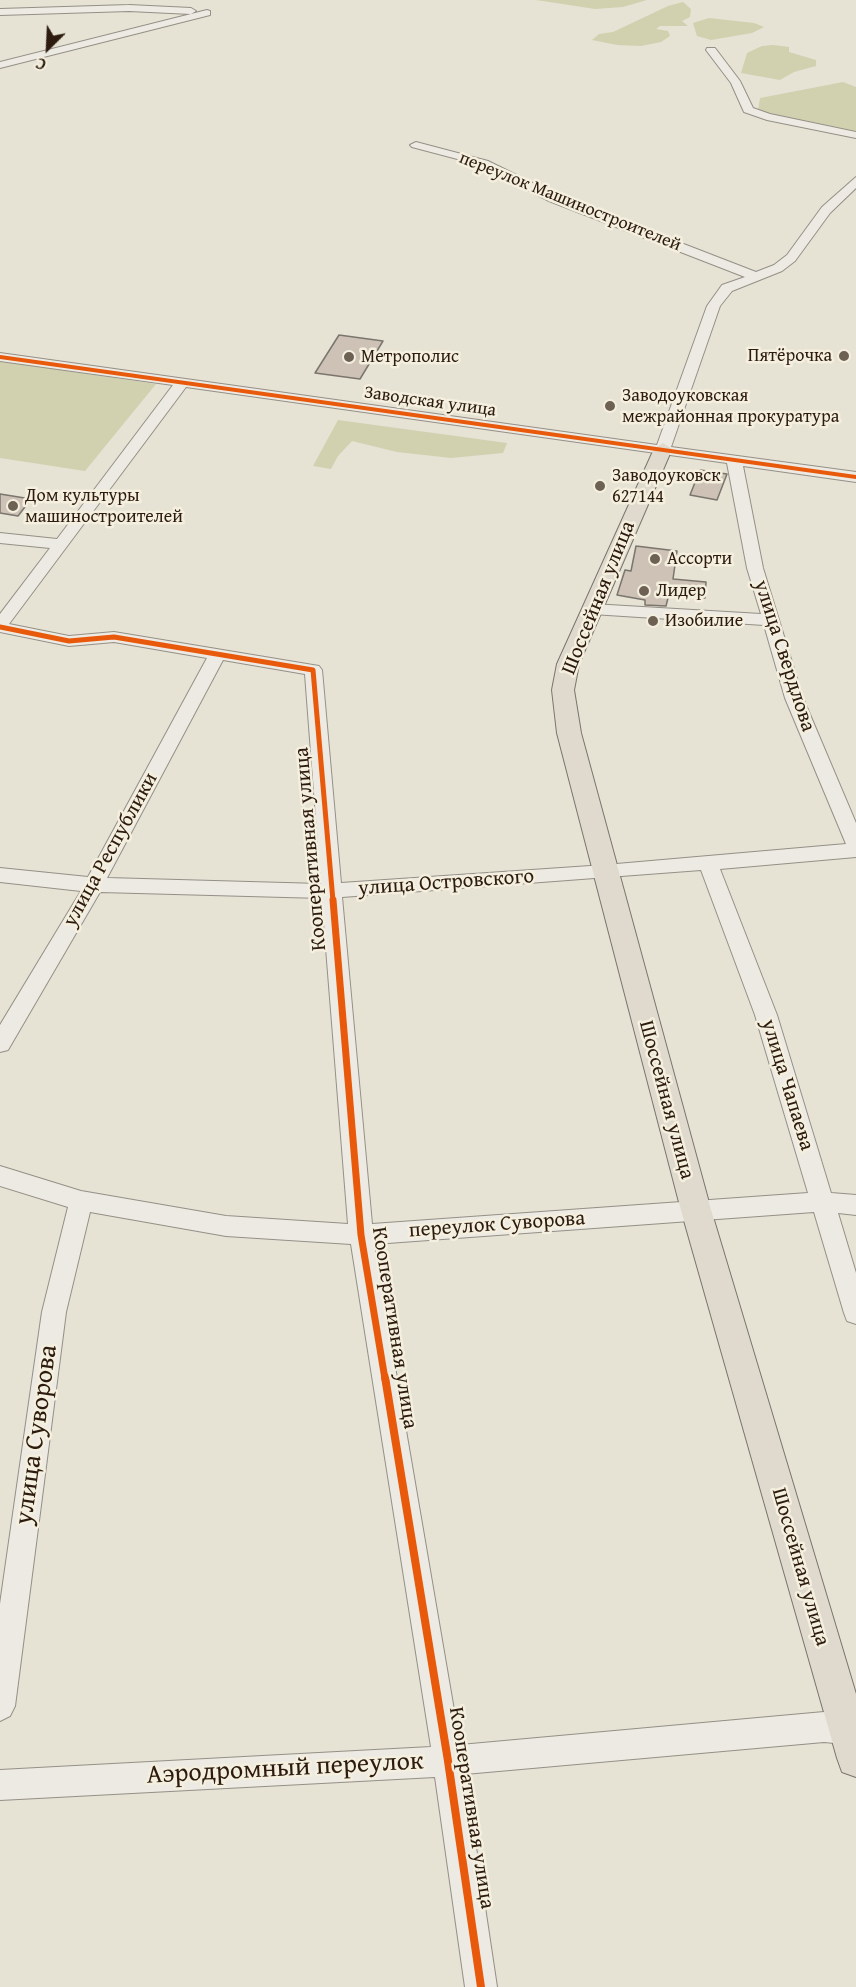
<!DOCTYPE html>
<meta charset="utf-8">
<style>
body{margin:0}
#map{position:relative;width:856px;height:1987px;overflow:hidden;background:#e6e2d4;font-family:"Gentium Book Plus",serif}
canvas{display:block}
.north{position:absolute;left:18px;top:18px;width:60px;height:60px;-webkit-text-stroke:4px #f4efde;paint-order:stroke;rotate:204deg;font-size:16px;font-weight:700;line-height:24px;text-align:center;color:#2c1b0e}
.north::after{content:'';display:block;margin:auto;width:21px;height:27px;background:#2c1b0e;clip-path:polygon(50% 0,100% 100%,50% 72%,0 100%)}
</style>
<div id="map">
<canvas width="856" height="1987"></canvas>
<div class="north">С</div>
</div>
<script>
const g = document.querySelector('canvas').getContext('2d');
g.lineJoin = 'round';
function paint(path, color) {
  g.fillStyle = color;
  g.fill(path, 'evenodd');
}
function poly(rows) {
  const path = new Path2D();
  for (const r of rows) {
    path.moveTo(r[0], r[1]);
    for (let i = 2; i < r.length; i += 2) path.lineTo(r[i], r[i + 1]);
  }
  return path;
}
function stroke(path, color, width, dash) {
  g.strokeStyle = color;
  g.lineWidth = width;
  g.lineCap = dash ? 'butt' : 'round';
  g.setLineDash(dash || []);
  g.stroke(path);
}
function label(font, color, halo, rows, align = 'center') {
  g.font = font + ' "Gentium Book Plus",serif';
  g.lineWidth = 5;
  g.setLineDash([]);
  g.textBaseline = 'middle';
  g.strokeStyle = halo;
  g.fillStyle = color;
  for (const [text, x, y, turn = 0] of rows) {
    g.save();
    g.translate(x, y);
    g.rotate((+turn || 0) * Math.PI / 180);
    g.textAlign = isNaN(turn) ? turn : align;
    if (halo) g.strokeText(text, 0, 0);
    g.fillText(text, 0, 0);
    g.restore();
  }
}
paint(poly([
 [536,0,647,0,623,7,595,9],
 [683,2,691,9,690,17,682,21,688,26,660,26,656,29,668,31,670,36,661,42,641,46,617,45,592,40,599,34,613,32,668,6],
 [709,18,754,23,764,27,752,33,711,40,697,36,693,23],
 [773,45,789,47,789,52,816,60,816,66,794,72,780,80,741,73,747,53,762,46],
 [843,82,856,87,856,132,758,112,760,98],
 [0,361,156,384,85,471,0,458],
 [338,420,507,443,503,453,451,458,397,452,352,441,338,456,331,469,313,466]
]), '#d1d1b0');
const building = poly([
 [339,335,383,341,360,379,315,373,339,335],
 [700,470,727,474,717,500,690,495,700,470],
 [0,494,31,499,18,516,0,513,0,494],
 [636,546,677,551,673,579,706,582,705,598,669,594,666,606,645,605,645,600,617,595,625,570,631,571,636,546]
]);
paint(building, '#cdc2b5');
stroke(building, '#7a756d', 1.5);
const minor = poly([
 [129,5,191,8,196,11,191,14,129,11,0,15,0,9,129,5],
 [207,10,210,11,210,15,0,68,0,62,207,10],
 [707,48,715,48,740,81,753,108,770,114,856,132,856,138,767,120,744,112,731,83,706,50,707,48],
 [416,142,488,161,557,195,756,272,774,265,787,255,822,207,856,177,856,188,830,213,795,261,782,271,732,291,720,306,671,447,856,472,856,482,743,466,763,568,803,698,856,823,856,857,720,869,777,1015,831,1193,856,1195,856,1215,838,1213,856,1273,856,1324,847,1321,844,1313,814,1212,374,1244,460,1745,824,1712,856,1715,856,1745,824,1742,465,1774,497,1987,465,1987,435,1777,0,1800,0,1770,431,1747,351,1244,226,1236,90,1212,66,1312,15,1706,10,1716,0,1721,0,1604,42,1312,68,1207,0,1186,0,1166,81,1191,226,1216,348,1224,322,898,100,892,8,1050,0,1052,0,1025,81,891,0,882,0,868,88,877,207,658,114,642,69,646,0,632,0,614,50,548,0,543,0,533,57,539,173,385,0,361,0,353,657,445,707,306,722,285,745,277,549,201,480,165,412,147,410,145,416,142],
 [186,387,727,463,747,568,761,614,592,604,584,609,592,614,764,625,785,698,846,844,605,865,341,883,322,670,319,666,114,632,69,636,9,624,186,387],
 [223,660,305,674,321,884,107,878,223,660],
 [701,870,755,1015,808,1193,372,1224,342,897,701,870]
]);
const major = poly([
 [663,443,672,449,579,664,574,690,581,733,711,1210,856,1694,856,1777,842,1772,837,1758,681,1210,557,733,552,690,557,664,654,449,663,443]
]);
stroke(minor, '#959087', 2);
stroke(major, '#7a756d', 2);
paint(minor, '#eceae2');
paint(major, '#dfdacd');
stroke(poly([
 [0,357,856,477]
]), '#e8590c', 4);
stroke(poly([
 [0,627,69,641,114,637,313,670,333,901]
]), '#e8590c', 5);
stroke(poly([
 [333,900,361,1235,385,1379]
]), '#e8590c', 7);
stroke(poly([
 [385,1377,448,1761,481,1987]
]), '#e8590c', 8);
for (const [x, y, r, color] of [
 [844,356,6,"#6d6153"],
 [349,357,6,"#6d6153"],
 [610,406,6,"#6d6153"],
 [600,486,6,"#6d6153"],
 [13,506,6,"#6d6153"],
 [655,559,6,"#6d6153"],
 [644,591,6,"#6d6153"],
 [653,621,6,"#6d6153"]
]) {
  const dot = new Path2D();
  dot.arc(x, y, r, 0, 2 * Math.PI);
  g.fillStyle = color;
  g.fill(dot);
  stroke(dot, '#f4efde', 2);
}
label('18px', '#2c1b0e', '#f4efde', [
 ["переулок Машиностроителей",570,202,22],
 ["Заводская улица",430,402,8]
]);
label('18px', '#2c1b0e', '#f4efde', [
 ["Пятёрочка",832,356,"right"],
 ["Метрополис",361,357],
 ["Заводоуковская",622,396],
 ["межрайонная прокуратура",622,417],
 ["Заводоуковск",612,476],
 ["627144",612,497],
 ["Дом культуры",25,496],
 ["машиностроителей",25,517],
 ["Ассорти",667,559],
 ["Лидер",656,591],
 ["Изобилие",665,621]
], 'left');
label('21px', '#2c1b0e', '#f4efde', [
 ["Шоссейная улица",599,598,-68],
 ["улица Свердлова",784,656,72],
 ["Кооперативная улица",311,849,-95],
 ["улица Республики",111,850,-61],
 ["улица Островского",446,883,-4],
 ["улица Чапаева",787,1085,73],
 ["Шоссейная улица",666,1100,75],
 ["переулок Суворова",497,1225,-4],
 ["Кооперативная улица",394,1328,81],
 ["Шоссейная улица",800,1567,74],
 ["Кооперативная улица",471,1808,81]
]);
label('26px', '#2c1b0e', '#f4efde', [
 ["улица Суворова",37,1435,-82],
 ["Аэродромный переулок",285,1769,-3]
]);
</script>
